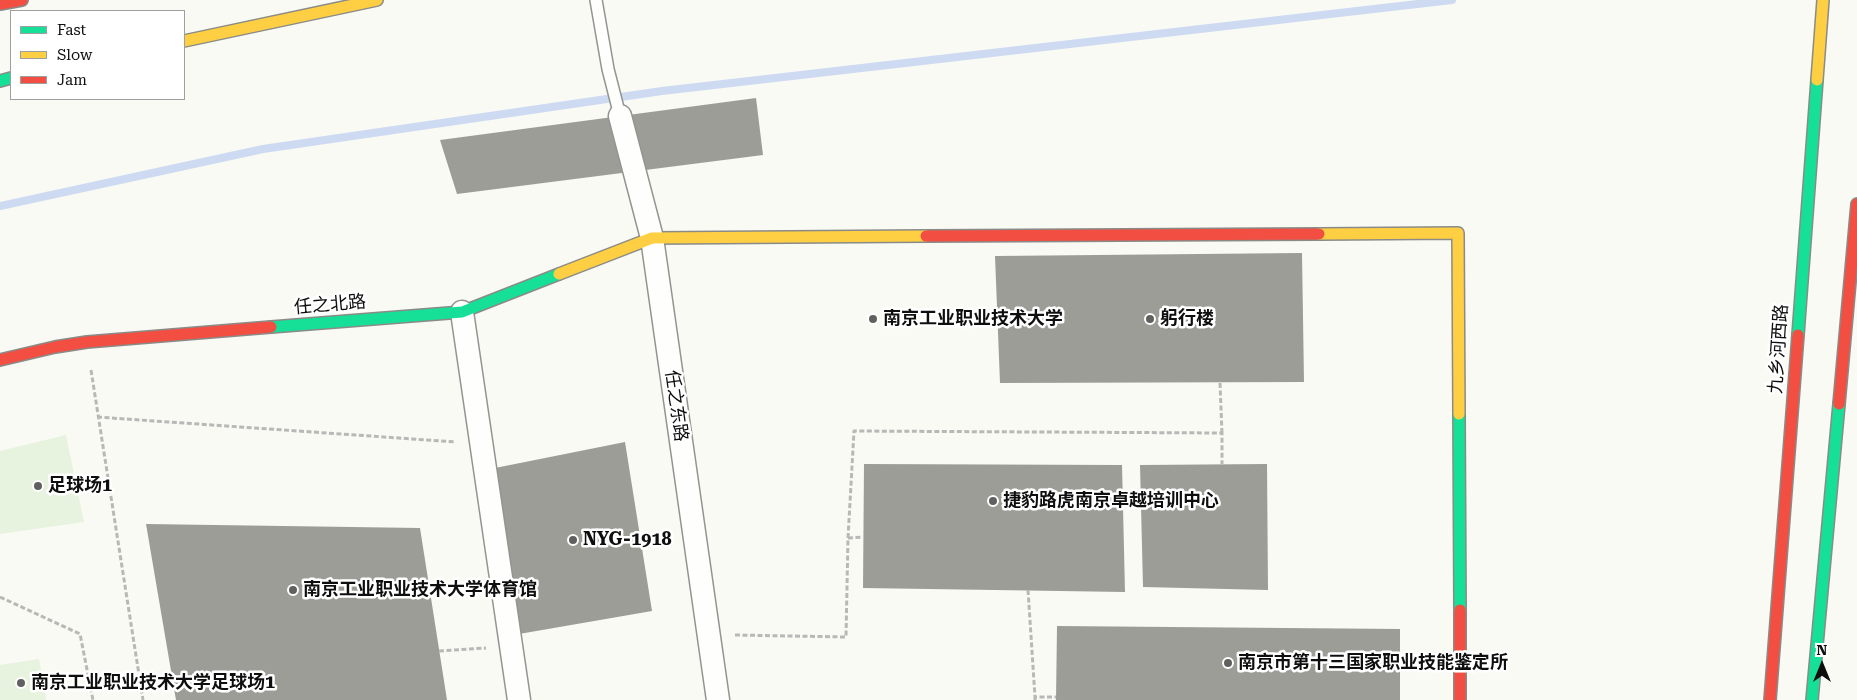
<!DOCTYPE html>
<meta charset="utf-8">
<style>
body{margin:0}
#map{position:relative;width:1857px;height:700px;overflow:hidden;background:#f9faf3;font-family:"Roboto Serif",serif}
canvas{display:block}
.legend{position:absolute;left:10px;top:10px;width:175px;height:90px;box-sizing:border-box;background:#fff;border:1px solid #9f9f9f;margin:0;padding:6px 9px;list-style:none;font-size:15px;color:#0e0e0e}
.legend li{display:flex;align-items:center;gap:10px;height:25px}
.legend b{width:25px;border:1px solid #9f9f9f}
.north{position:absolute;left:1797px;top:640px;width:50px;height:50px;-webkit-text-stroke:4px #fff;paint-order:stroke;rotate:0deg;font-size:14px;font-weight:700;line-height:20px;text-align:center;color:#0e0e0e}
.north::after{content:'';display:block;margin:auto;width:18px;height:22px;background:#0e0e0e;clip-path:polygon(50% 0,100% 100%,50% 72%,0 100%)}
</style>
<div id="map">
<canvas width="1857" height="700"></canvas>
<ul class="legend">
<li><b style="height:6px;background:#16e098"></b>Fast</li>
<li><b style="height:6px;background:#ffcf43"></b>Slow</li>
<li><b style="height:6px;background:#f24e42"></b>Jam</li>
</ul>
<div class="north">N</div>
</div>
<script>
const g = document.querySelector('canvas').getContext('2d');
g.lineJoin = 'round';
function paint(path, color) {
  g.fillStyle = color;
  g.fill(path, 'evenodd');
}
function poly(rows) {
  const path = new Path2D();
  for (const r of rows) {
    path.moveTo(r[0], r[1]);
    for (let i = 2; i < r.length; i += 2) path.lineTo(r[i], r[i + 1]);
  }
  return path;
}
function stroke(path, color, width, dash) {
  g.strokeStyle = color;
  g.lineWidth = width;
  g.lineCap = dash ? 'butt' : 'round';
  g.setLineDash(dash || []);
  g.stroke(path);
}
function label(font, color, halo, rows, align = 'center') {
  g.font = font + ' "Roboto Serif","Noto Sans SC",serif';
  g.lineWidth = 5;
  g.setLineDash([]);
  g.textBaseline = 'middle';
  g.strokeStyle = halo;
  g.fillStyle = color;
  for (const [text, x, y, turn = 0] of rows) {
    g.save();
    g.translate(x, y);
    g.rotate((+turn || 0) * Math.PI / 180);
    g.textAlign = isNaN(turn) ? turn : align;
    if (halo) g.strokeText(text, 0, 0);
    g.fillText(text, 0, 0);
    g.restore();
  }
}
paint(poly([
 [66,435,84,522,0,534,0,451],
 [39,659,46,700,0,700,0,665]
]), '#e7f3df');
stroke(poly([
 [0,206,263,149,662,91,1452,0]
]), '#cddaf1', 8);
paint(poly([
 [756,98,763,155,457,194,440,140],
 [1302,253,1304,382,1000,383,995,256],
 [625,442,652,611,519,634,495,468],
 [864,464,1122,465,1125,592,863,588],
 [1267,464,1268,590,1143,587,1140,465],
 [146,524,420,528,447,700,176,700],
 [1057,626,1400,629,1400,700,1056,700]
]), '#9d9d98');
const lane = poly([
 [596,0,608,69,620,116]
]);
const street = poly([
 [620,116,652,238,718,700],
 [462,312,519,700]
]);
const fast = poly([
 [0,81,11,78],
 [271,327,462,312,559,274],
 [1798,335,1817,80],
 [1459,414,1460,610],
 [1812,700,1839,404]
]);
const slow = poly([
 [184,41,377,0],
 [1817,80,1823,0],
 [1319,234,1458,233,1459,414],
 [559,274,652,238,926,236]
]);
const jam = poly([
 [0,4,22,0],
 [926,236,1319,234],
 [0,360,55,347,87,342,271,327],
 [1839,404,1857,204],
 [1460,610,1460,700],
 [1770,700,1798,335]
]);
stroke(lane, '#949491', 14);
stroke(street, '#949491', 25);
stroke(fast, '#8a8b88', 14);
stroke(slow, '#8a8b88', 14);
stroke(jam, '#8a8b88', 14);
stroke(poly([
 [91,370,143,700],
 [1220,383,1222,433],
 [97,417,456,442],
 [848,538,854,431,1222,433,1222,464],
 [1028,590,1035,697],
 [0,597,80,634,93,700],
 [735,635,846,637,848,538,863,537],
 [439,651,486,648],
 [1035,700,1035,697,1056,697]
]), '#b8b8b7', 3, [5, 2.5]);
stroke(lane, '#fefefd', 11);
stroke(street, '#fefefd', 22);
stroke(fast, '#16e098', 11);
stroke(slow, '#ffcf43', 11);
stroke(jam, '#f24e42', 11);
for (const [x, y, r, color] of [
 [873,319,5,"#60615e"],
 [1150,319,5,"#60615e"],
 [38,486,5,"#60615e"],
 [993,501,5,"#60615e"],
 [573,540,5,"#60615e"],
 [293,590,5,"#60615e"],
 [1228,663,5,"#60615e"],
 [21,683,5,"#60615e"]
]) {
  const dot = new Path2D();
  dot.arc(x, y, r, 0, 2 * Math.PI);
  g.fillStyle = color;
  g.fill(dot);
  stroke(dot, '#fff', 2);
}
label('18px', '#0e0e0e', '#fff', [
 ["任之北路",330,305,-5],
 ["九乡河西路",1779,349,-86],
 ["任之东路",676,406,82]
]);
label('bold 18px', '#0e0e0e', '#fff', [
 ["南京工业职业技术大学",883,319],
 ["躬行楼",1160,319],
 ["足球场1",48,486],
 ["捷豹路虎南京卓越培训中心",1003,501],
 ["NYG-1918",583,540],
 ["南京工业职业技术大学体育馆",303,590],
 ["南京市第十三国家职业技能鉴定所",1238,663],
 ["南京工业职业技术大学足球场1",31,683]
], 'left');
</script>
